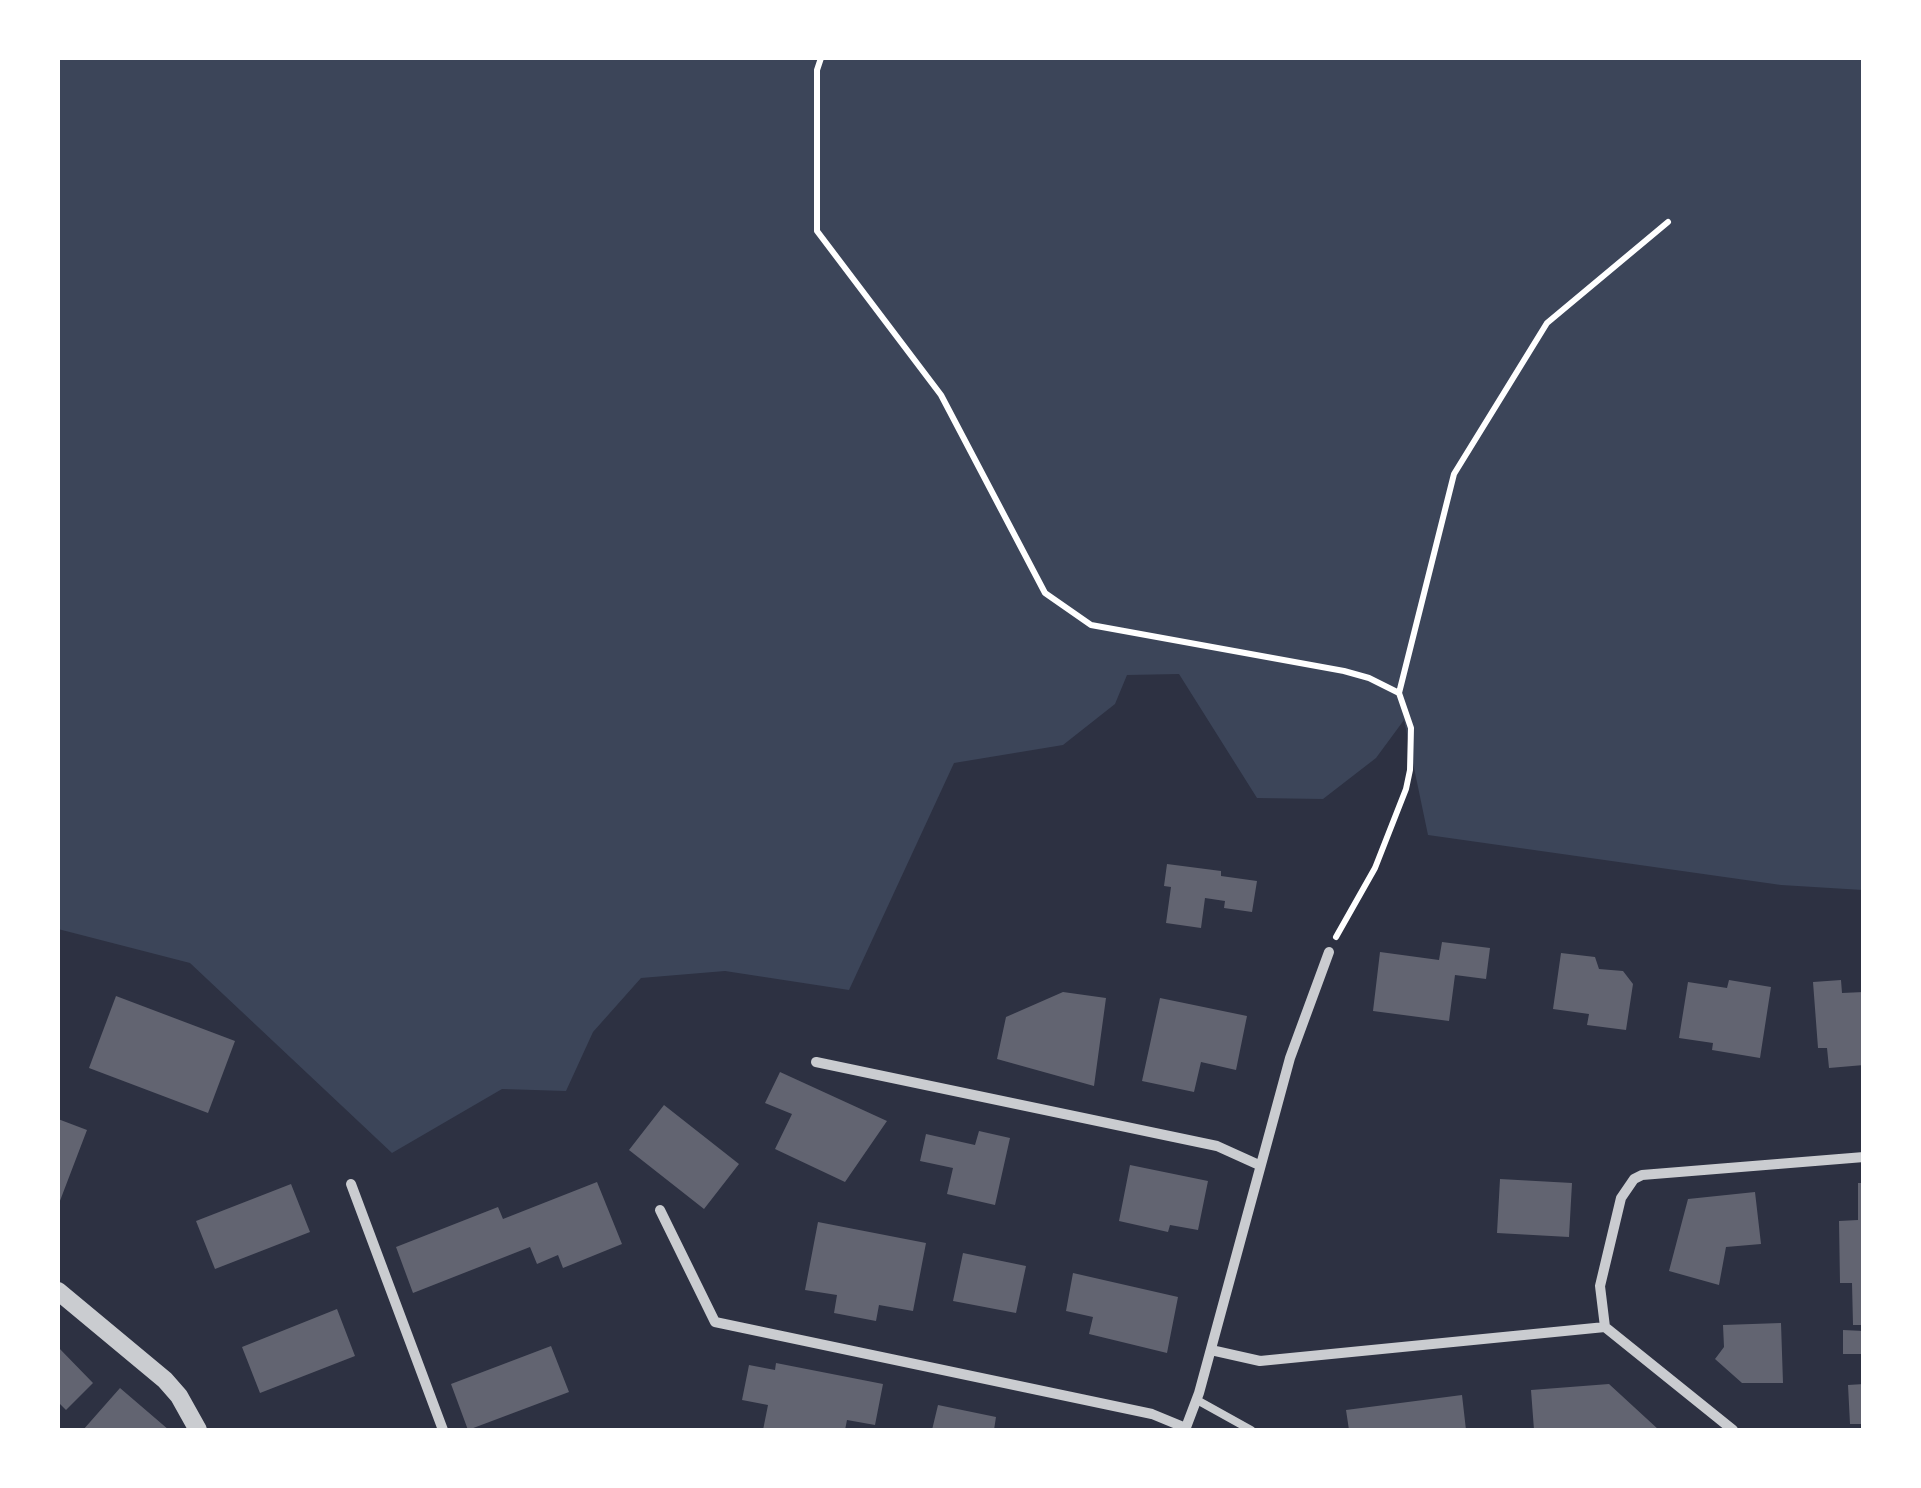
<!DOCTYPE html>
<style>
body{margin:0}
#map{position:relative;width:1921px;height:1488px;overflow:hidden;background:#2d3142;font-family:"Varela Round",sans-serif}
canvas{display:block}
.frame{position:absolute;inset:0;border:60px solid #fff;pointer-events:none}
</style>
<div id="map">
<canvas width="1921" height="1488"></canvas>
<div class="frame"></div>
</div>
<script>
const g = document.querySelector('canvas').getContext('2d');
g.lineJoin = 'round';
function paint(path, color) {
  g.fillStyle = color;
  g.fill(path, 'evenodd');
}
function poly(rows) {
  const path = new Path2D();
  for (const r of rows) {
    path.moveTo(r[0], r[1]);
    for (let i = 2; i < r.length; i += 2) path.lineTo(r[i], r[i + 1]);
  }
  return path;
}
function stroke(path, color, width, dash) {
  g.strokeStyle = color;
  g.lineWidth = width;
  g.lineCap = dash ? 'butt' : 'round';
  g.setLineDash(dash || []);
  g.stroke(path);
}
paint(poly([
 [58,58,1863,58,1863,890,1781,885,1428,835,1404,720,1376,758,1323,799,1257,798,1179,674,1127,675,1115,704,1063,745,954,763,849,990,725,971,641,978,593,1032,566,1091,502,1089,392,1153,190,963,58,929]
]), '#3c4559');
paint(poly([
 [1167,864,1221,871,1221,876,1257,881,1252,912,1224,908,1225,901,1205,898,1201,928,1166,923,1171,887,1164,886],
 [1442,942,1490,948,1486,979,1455,975,1449,1021,1373,1011,1380,952,1439,960],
 [1561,953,1595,957,1599,969,1623,971,1633,984,1626,1030,1587,1025,1589,1014,1553,1009],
 [1729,980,1771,987,1760,1058,1712,1050,1713,1043,1679,1038,1688,982,1727,988],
 [1841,980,1842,993,1864,992,1864,1065,1829,1068,1827,1048,1818,1048,1813,982],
 [1063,992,1106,998,1094,1086,997,1059,1006,1017],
 [116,996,235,1041,208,1113,89,1068],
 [1160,998,1247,1016,1236,1070,1201,1062,1194,1092,1142,1081],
 [780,1072,887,1121,845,1182,775,1149,792,1114,765,1103],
 [664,1105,739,1164,704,1209,629,1150],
 [58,1119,87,1130,58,1206],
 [979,1131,1010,1138,995,1205,947,1194,953,1168,920,1161,926,1134,975,1145],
 [1130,1165,1208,1181,1198,1230,1170,1225,1168,1232,1119,1221],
 [1500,1179,1572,1183,1569,1237,1497,1233],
 [597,1182,622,1244,563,1268,558,1255,537,1264,530,1247,413,1293,396,1247,498,1207,503,1219],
 [1858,1183,1864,1183,1864,1325,1853,1325,1852,1283,1840,1283,1839,1221,1858,1220],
 [291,1184,310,1232,215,1269,196,1221],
 [1755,1192,1761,1244,1726,1247,1719,1285,1669,1271,1688,1199],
 [818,1222,926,1243,913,1311,879,1305,876,1321,834,1313,837,1295,805,1290],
 [963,1253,1026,1266,1016,1313,953,1301],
 [1073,1273,1178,1297,1167,1353,1089,1334,1093,1317,1066,1311],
 [337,1309,355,1356,260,1393,242,1347],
 [1781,1323,1783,1383,1742,1383,1715,1359,1724,1347,1723,1325],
 [1843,1330,1864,1331,1864,1354,1843,1354],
 [551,1346,569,1392,468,1430,451,1384],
 [58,1347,93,1383,66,1410,58,1402],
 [776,1363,883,1384,875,1425,847,1420,845,1430,763,1430,768,1405,742,1400,749,1365,775,1370],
 [1609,1384,1659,1430,1534,1430,1531,1390],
 [1864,1384,1864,1424,1850,1424,1848,1385],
 [120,1388,169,1430,83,1430],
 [1462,1395,1466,1430,1349,1430,1346,1410],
 [938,1405,996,1417,994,1430,932,1430]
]), '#626471');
stroke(poly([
 [821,58,817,70,817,231,941,395,1045,593,1091,625,1344,671,1369,678,1399,693],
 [1336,937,1375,868,1406,789,1410,770,1411,728,1399,693,1454,474,1547,323,1668,222]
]), '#fff', 6);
stroke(poly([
 [1197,1400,1251,1430]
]), '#caccd0', 8);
stroke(poly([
 [816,1062,1217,1146,1259,1165],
 [351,1184,443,1430],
 [660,1210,715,1322,1152,1414,1186,1428],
 [1605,1327,1600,1286,1621,1198,1634,1179,1642,1175,1864,1157],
 [1211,1350,1260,1361,1605,1327,1733,1430],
 [1185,1430,1199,1393,1290,1058,1329,952]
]), '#caccd0', 10);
stroke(poly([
 [58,1291,165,1380,179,1396,198,1430]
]), '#caccd0', 18);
</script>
